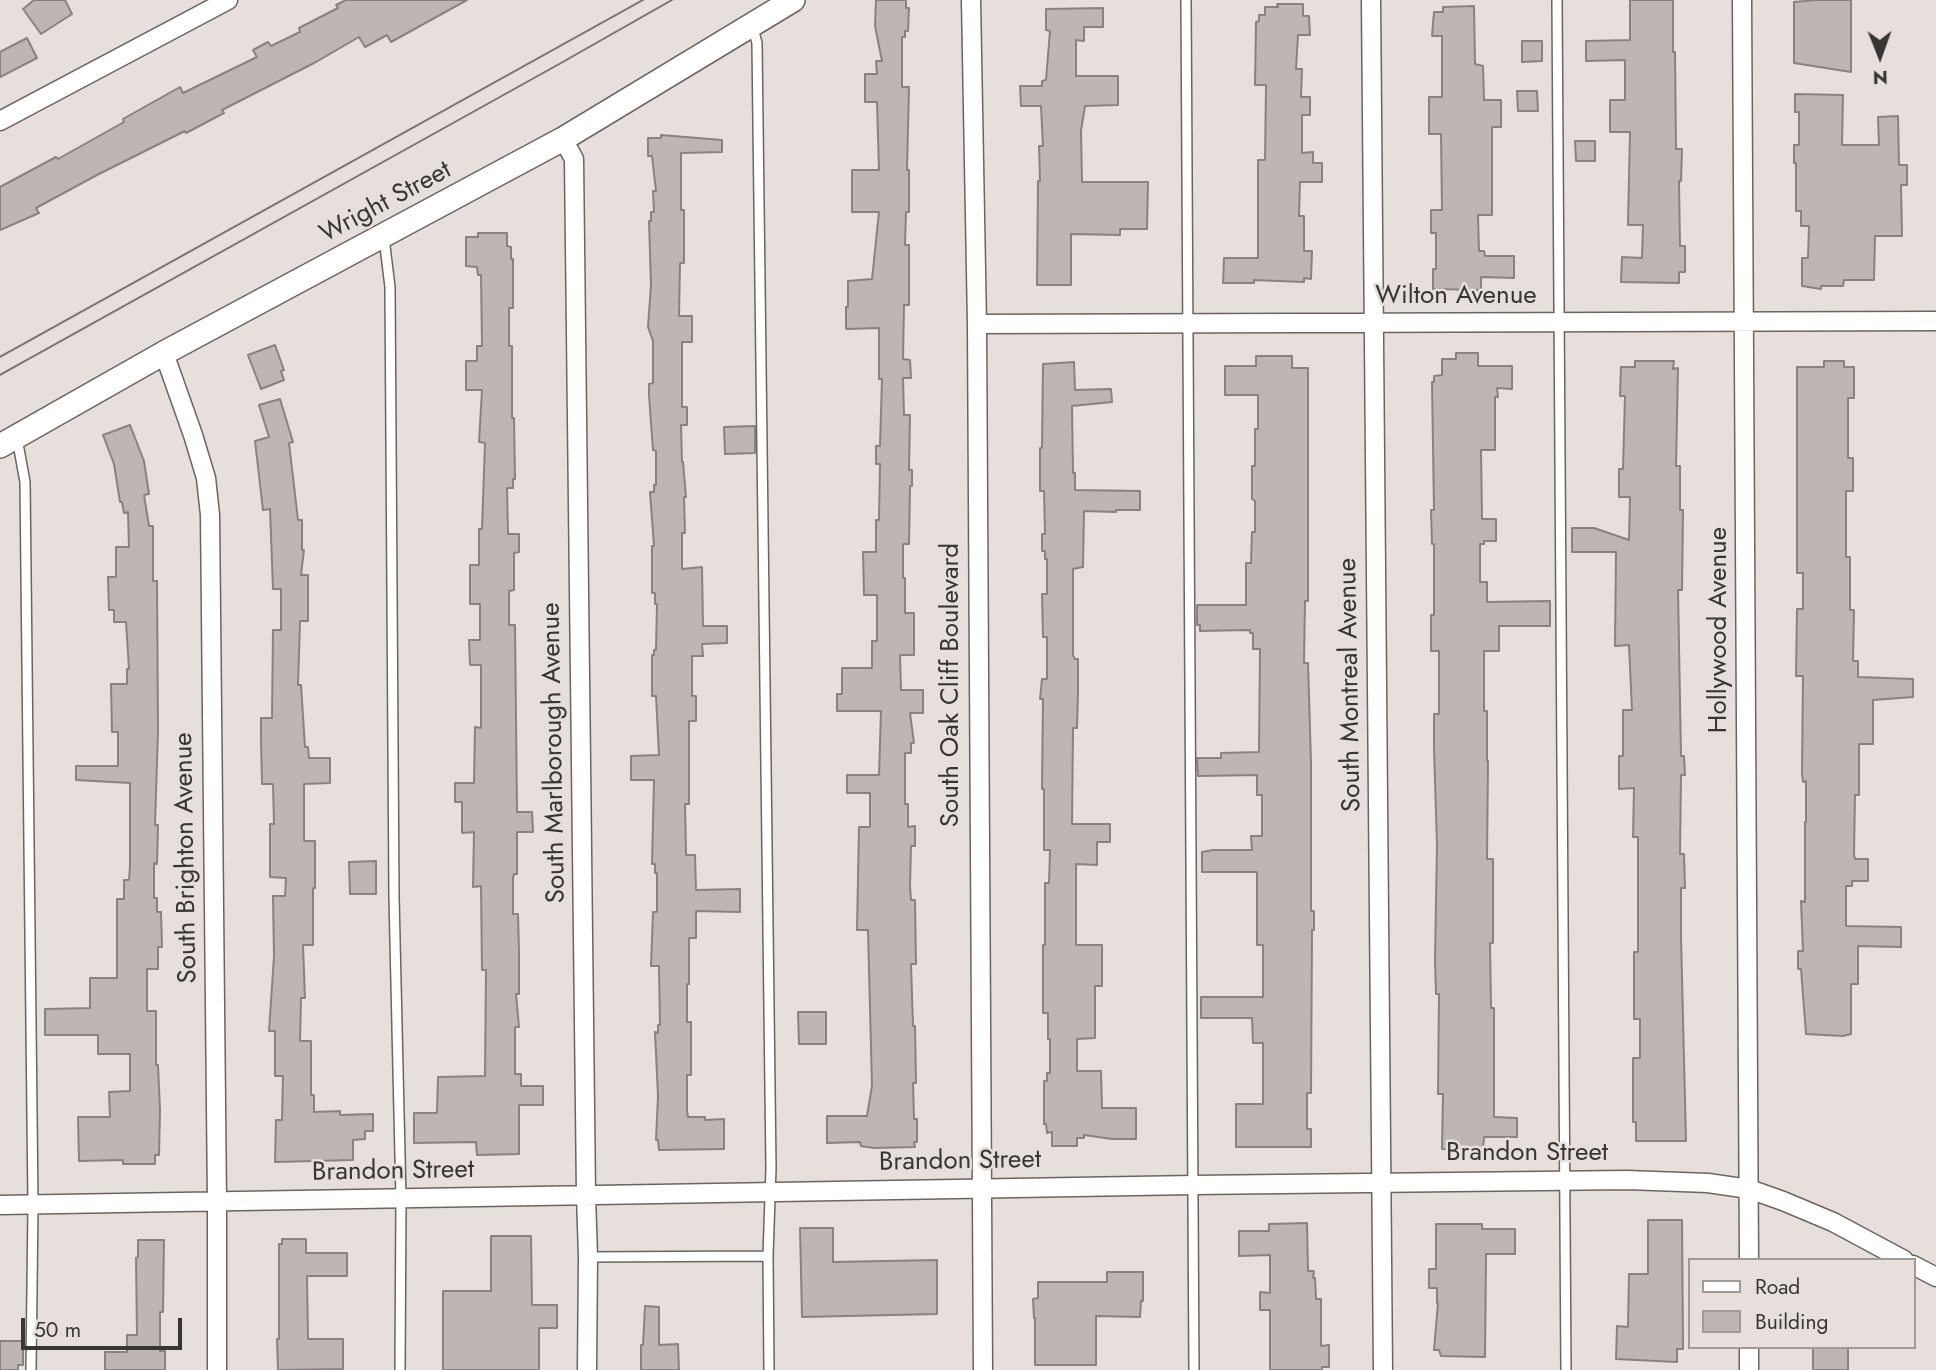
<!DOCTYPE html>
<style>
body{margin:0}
#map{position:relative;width:1936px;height:1370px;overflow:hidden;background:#e6dfdb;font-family:Jost,sans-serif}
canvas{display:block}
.legend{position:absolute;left:1688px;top:1258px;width:228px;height:91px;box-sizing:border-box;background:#e6dfdb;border:2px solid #a09b98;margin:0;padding:9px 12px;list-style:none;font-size:21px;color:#383634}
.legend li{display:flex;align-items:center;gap:14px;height:35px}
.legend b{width:35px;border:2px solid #a09b98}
.north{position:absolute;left:1845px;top:21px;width:70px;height:70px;-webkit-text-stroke:5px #e6dfdb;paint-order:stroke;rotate:179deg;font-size:19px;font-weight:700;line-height:28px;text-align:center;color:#383634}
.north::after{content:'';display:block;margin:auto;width:24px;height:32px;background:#383634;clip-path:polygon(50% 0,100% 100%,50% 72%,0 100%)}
.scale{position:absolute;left:21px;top:1318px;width:161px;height:32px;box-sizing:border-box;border:4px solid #383634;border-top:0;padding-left:9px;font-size:21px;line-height:24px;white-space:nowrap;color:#383634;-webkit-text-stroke:5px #e6dfdb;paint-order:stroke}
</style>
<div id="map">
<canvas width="1936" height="1370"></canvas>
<ul class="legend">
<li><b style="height:9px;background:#fff"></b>Road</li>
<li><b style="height:19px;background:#bdb6b3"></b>Building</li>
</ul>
<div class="north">N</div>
<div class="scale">50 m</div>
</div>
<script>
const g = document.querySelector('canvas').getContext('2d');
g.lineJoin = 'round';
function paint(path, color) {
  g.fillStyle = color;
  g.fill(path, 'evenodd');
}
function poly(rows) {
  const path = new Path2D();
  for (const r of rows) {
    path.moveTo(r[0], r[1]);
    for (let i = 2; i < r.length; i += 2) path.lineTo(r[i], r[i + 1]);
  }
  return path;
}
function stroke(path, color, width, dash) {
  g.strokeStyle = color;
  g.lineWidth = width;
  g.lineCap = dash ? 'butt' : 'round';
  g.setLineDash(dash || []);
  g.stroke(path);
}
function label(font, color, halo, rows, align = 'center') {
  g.font = font + ' Jost,sans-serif';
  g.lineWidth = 5;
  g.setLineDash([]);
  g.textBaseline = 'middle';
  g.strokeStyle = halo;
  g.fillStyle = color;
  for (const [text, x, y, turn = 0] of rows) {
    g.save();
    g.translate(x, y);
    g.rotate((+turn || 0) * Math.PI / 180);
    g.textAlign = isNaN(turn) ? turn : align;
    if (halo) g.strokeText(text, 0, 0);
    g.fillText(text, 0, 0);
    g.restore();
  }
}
const building = poly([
 [34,0,65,0,72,14,41,34,23,9,34,0],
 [346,0,467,0,391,42,387,35,365,47,359,37,316,62,222,110,224,113,186,133,185,131,97,175,36,208,39,213,0,230,0,187,56,157,58,159,124,122,123,119,180,87,183,93,257,57,253,50,268,42,271,46,300,32,299,28,338,8,336,5,346,0],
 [876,0,906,0,906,8,909,8,908,31,905,31,905,37,902,37,902,87,909,87,907,170,909,170,909,212,906,212,905,245,909,245,909,305,904,305,903,359,910,360,911,378,903,378,904,415,910,415,909,470,912,470,912,486,910,486,909,544,903,544,903,578,905,578,905,613,914,613,914,655,900,655,901,690,923,690,923,713,910,713,914,743,911,743,911,753,905,753,905,804,908,804,908,827,915,826,915,846,911,846,910,886,911,900,915,900,916,964,911,964,913,1026,915,1026,916,1083,913,1083,914,1119,917,1119,917,1142,914,1142,915,1147,874,1148,861,1146,860,1142,827,1143,827,1116,867,1116,872,1086,868,930,857,930,859,827,870,827,870,793,847,793,847,775,879,775,881,711,837,711,837,694,842,694,842,668,872,668,872,641,877,641,877,595,864,595,863,552,876,552,876,520,879,520,880,464,876,464,876,446,880,446,882,379,879,379,879,328,846,329,846,307,848,307,848,281,872,279,879,212,852,212,852,170,879,170,877,102,865,102,865,74,877,74,876,61,882,61,875,26,876,0],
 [1630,0,1673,0,1673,52,1675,52,1676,149,1682,149,1681,181,1679,181,1680,246,1685,246,1685,272,1679,272,1679,283,1621,282,1622,257,1642,258,1643,225,1628,225,1628,223,1630,132,1610,132,1610,100,1625,100,1625,60,1586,61,1586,41,1630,40,1630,0],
 [1816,0,1851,0,1851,72,1794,63,1794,2,1816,0],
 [1277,4,1303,4,1303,16,1309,16,1310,35,1298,35,1296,69,1302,69,1301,97,1310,97,1310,115,1302,115,1302,153,1313,152,1313,163,1322,163,1322,182,1300,182,1299,216,1304,216,1304,251,1312,251,1311,279,1304,278,1304,282,1254,280,1254,283,1223,283,1224,258,1258,258,1258,160,1265,160,1266,85,1255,85,1256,22,1259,21,1259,15,1265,15,1265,7,1278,7,1277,4],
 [1474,6,1475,64,1483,66,1484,100,1501,100,1501,127,1492,127,1492,215,1478,215,1479,251,1484,251,1485,256,1514,256,1514,278,1481,277,1481,290,1433,289,1433,269,1436,269,1436,233,1431,233,1431,210,1442,210,1441,134,1429,134,1429,97,1442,97,1442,36,1432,36,1434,12,1443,12,1443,7,1474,6],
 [1103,8,1103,27,1084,27,1084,41,1076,40,1076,76,1118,76,1118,105,1085,106,1081,131,1082,182,1148,182,1147,229,1120,229,1120,235,1071,234,1071,285,1037,285,1038,181,1040,181,1039,146,1043,146,1041,106,1021,106,1020,86,1042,86,1042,81,1046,80,1050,31,1046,30,1046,9,1103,8],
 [27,38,37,58,0,77,0,52,27,38],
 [1522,41,1542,41,1542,61,1522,62,1522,41],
 [1517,91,1537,91,1538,111,1518,111,1517,91],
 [1795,94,1843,95,1842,145,1879,145,1878,117,1898,116,1899,165,1907,165,1907,185,1901,185,1902,236,1875,236,1874,280,1844,280,1843,286,1821,286,1821,289,1802,286,1802,258,1808,258,1809,226,1801,226,1801,211,1796,211,1796,163,1794,163,1794,145,1799,145,1799,112,1795,112,1795,94],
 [661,135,722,140,722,152,681,153,681,210,684,210,684,263,680,263,679,316,692,316,692,342,682,342,682,407,687,407,687,425,681,425,682,462,683,462,686,497,684,497,685,533,682,533,682,569,702,567,703,626,727,626,727,643,702,644,703,656,692,656,692,696,696,696,696,721,689,721,689,804,685,804,686,855,695,855,696,890,740,889,740,912,696,911,696,938,689,938,689,984,687,984,687,1022,691,1022,691,1075,687,1075,687,1111,688,1117,705,1117,705,1120,724,1119,724,1149,659,1150,658,1140,656,1140,658,1096,655,1032,658,1033,658,1025,660,1025,659,966,651,966,653,912,657,912,657,873,655,873,655,864,652,864,654,780,631,780,631,756,659,755,656,696,652,696,652,655,654,655,654,650,656,650,657,604,655,604,655,593,652,593,652,546,654,546,650,492,654,492,654,485,656,485,656,451,653,450,649,395,649,384,653,383,653,341,648,327,651,285,649,221,651,221,651,212,654,212,653,191,656,191,652,156,648,156,648,138,661,138,661,135],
 [1575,141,1595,141,1595,161,1576,161,1575,141],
 [478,233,507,233,507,246,511,247,511,259,513,259,513,308,509,308,509,346,512,346,512,418,514,418,515,479,513,479,513,488,507,488,508,534,519,534,519,552,514,553,514,590,509,591,509,625,515,625,517,812,532,812,533,832,517,832,517,874,514,874,513,878,513,914,518,914,519,952,519,994,516,994,519,1027,515,1027,515,1074,521,1074,521,1086,543,1086,543,1105,519,1105,519,1154,477,1155,476,1142,414,1143,414,1113,437,1113,438,1077,485,1076,486,970,482,970,481,886,473,887,474,832,462,833,462,802,455,802,455,783,474,783,475,727,481,728,481,665,470,665,469,640,480,640,480,604,470,604,470,565,479,565,479,529,482,529,485,443,479,442,482,390,466,390,466,361,477,361,477,346,482,346,481,275,478,275,477,267,466,266,466,237,478,237,478,233],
 [275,345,284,370,281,371,284,380,261,389,248,355,275,345],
 [1456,353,1478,353,1478,366,1512,366,1512,389,1497,388,1498,397,1495,397,1495,450,1481,450,1482,519,1496,519,1496,541,1484,541,1484,544,1480,544,1480,582,1487,582,1487,602,1550,601,1550,626,1499,626,1499,651,1484,651,1484,711,1487,711,1487,761,1488,761,1487,859,1493,859,1493,943,1490,943,1491,1008,1494,1008,1494,1117,1517,1118,1517,1137,1484,1137,1483,1150,1442,1149,1443,1094,1438,1094,1439,994,1436,994,1435,960,1437,845,1434,747,1434,714,1439,714,1439,651,1431,651,1431,615,1434,615,1434,544,1432,544,1431,510,1434,510,1432,382,1434,382,1434,376,1442,375,1442,359,1456,359,1456,353],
 [1256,356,1292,356,1292,368,1308,368,1308,601,1305,601,1304,663,1308,663,1311,762,1311,911,1314,911,1314,930,1312,930,1311,1093,1307,1093,1307,1129,1311,1129,1311,1147,1236,1147,1236,1104,1263,1104,1263,1043,1253,1043,1252,1018,1201,1018,1201,997,1263,997,1263,945,1257,945,1257,872,1202,872,1202,852,1213,850,1252,850,1251,836,1262,836,1262,795,1257,795,1257,775,1198,776,1197,758,1221,758,1221,753,1259,752,1260,649,1253,649,1253,633,1250,633,1250,630,1200,631,1200,625,1197,625,1197,605,1246,605,1246,563,1251,563,1252,532,1255,532,1255,501,1252,499,1252,466,1255,466,1255,429,1258,429,1258,395,1225,395,1225,366,1256,366,1256,356],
 [1635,361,1674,361,1673,369,1678,368,1676,466,1680,466,1680,510,1683,510,1682,590,1678,590,1681,756,1684,756,1685,775,1681,775,1680,854,1684,854,1685,888,1681,888,1681,937,1686,1141,1636,1141,1636,1122,1633,1122,1633,1058,1640,1058,1640,1019,1634,1019,1634,952,1638,952,1638,837,1633,837,1634,788,1619,789,1619,756,1623,756,1623,710,1632,710,1629,645,1615,646,1616,552,1572,552,1572,528,1594,528,1629,540,1630,497,1619,497,1619,469,1623,469,1625,396,1620,396,1621,367,1635,367,1635,361],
 [1824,361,1844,361,1844,367,1854,367,1854,398,1848,398,1848,458,1853,458,1853,491,1846,491,1846,557,1850,557,1850,610,1854,610,1853,661,1858,661,1858,677,1913,679,1913,697,1873,700,1873,744,1859,744,1859,795,1855,795,1854,855,1855,859,1868,859,1868,881,1852,881,1852,886,1846,886,1846,926,1901,927,1901,947,1858,946,1858,984,1851,984,1851,1034,1843,1036,1806,1034,1801,969,1798,969,1798,951,1803,951,1801,901,1805,902,1805,822,1806,822,1806,781,1803,782,1802,774,1803,676,1796,676,1797,609,1803,609,1803,573,1797,573,1797,367,1824,367,1824,361],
 [1074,362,1075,390,1111,389,1112,402,1072,406,1073,473,1075,473,1075,490,1140,491,1140,510,1116,510,1116,512,1084,511,1083,567,1073,569,1073,655,1075,659,1078,659,1078,692,1077,728,1073,728,1072,824,1110,824,1110,842,1097,842,1097,865,1076,864,1076,945,1102,945,1102,986,1095,986,1095,1038,1077,1039,1077,1071,1101,1071,1102,1108,1136,1108,1136,1139,1112,1139,1084,1135,1084,1138,1077,1138,1077,1146,1052,1146,1052,1132,1047,1133,1046,1124,1044,1124,1044,1081,1047,1081,1047,1073,1050,1073,1050,1039,1048,1039,1048,1013,1043,1013,1043,945,1045,945,1045,883,1049,883,1050,850,1044,850,1044,789,1042,789,1043,699,1040,699,1042,679,1047,679,1047,637,1043,637,1042,594,1047,594,1047,559,1045,559,1045,551,1042,551,1042,534,1045,534,1044,491,1040,491,1040,448,1042,448,1043,364,1074,362],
 [280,399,293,442,289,443,298,520,302,520,302,550,304,550,301,575,308,575,308,621,300,621,298,685,301,685,305,747,308,747,309,758,330,758,330,783,304,784,304,841,315,841,315,888,313,888,313,945,303,945,305,998,301,998,300,1041,311,1041,311,1095,314,1095,314,1112,340,1111,340,1115,373,1114,373,1131,365,1131,365,1139,353,1140,353,1160,275,1162,276,1120,282,1120,283,1076,275,1076,275,1031,269,1031,274,956,273,896,285,896,286,878,270,877,270,824,274,824,273,784,262,784,261,739,261,718,272,718,273,630,281,630,281,589,273,589,270,509,263,510,255,441,269,437,259,405,280,399],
 [130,425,144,461,149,494,144,495,149,526,153,526,153,581,157,581,158,731,155,825,158,825,157,864,154,863,154,898,157,898,157,912,161,912,162,947,158,947,158,969,147,969,147,1011,156,1011,156,1065,158,1065,160,1110,159,1155,155,1155,155,1164,123,1164,123,1160,79,1161,78,1117,110,1117,109,1092,130,1091,130,1054,98,1054,98,1035,45,1035,45,1009,90,1008,90,978,117,978,117,899,124,899,124,880,129,880,130,865,130,783,76,780,76,766,118,766,118,732,112,732,111,684,127,684,127,669,129,669,126,622,114,622,114,610,109,610,108,577,116,577,116,547,129,547,128,512,124,513,122,502,120,502,114,464,103,435,130,425],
 [755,426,755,453,725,454,724,427,755,426],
 [376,861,376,894,350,894,349,862,376,861],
 [798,1012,826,1012,826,1044,799,1044,798,1012],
 [1648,1220,1682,1220,1683,1349,1677,1349,1677,1362,1616,1359,1617,1326,1628,1327,1629,1274,1648,1274,1648,1220],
 [1307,1223,1308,1271,1314,1271,1313,1278,1315,1278,1316,1299,1321,1299,1321,1346,1329,1345,1329,1367,1322,1367,1322,1370,1270,1370,1270,1310,1260,1310,1260,1292,1270,1293,1270,1255,1239,1256,1239,1231,1269,1231,1269,1224,1307,1223],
 [1436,1224,1482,1224,1482,1229,1515,1229,1515,1254,1486,1254,1485,1357,1441,1356,1439,1350,1434,1350,1438,1303,1437,1303,1437,1288,1429,1288,1429,1269,1436,1269,1436,1224],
 [800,1228,833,1228,833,1262,937,1260,937,1314,802,1317,800,1228],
 [491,1236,531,1236,532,1305,557,1305,557,1328,539,1328,539,1370,443,1370,443,1291,491,1291,491,1236],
 [282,1239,306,1239,306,1253,347,1253,347,1276,307,1276,308,1339,343,1339,343,1369,278,1370,277,1339,279,1339,279,1244,282,1244,282,1239],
 [138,1240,164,1240,163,1312,160,1312,160,1351,165,1351,165,1370,105,1370,105,1352,127,1352,127,1335,137,1335,136,1258,138,1257,138,1240],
 [1107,1272,1143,1272,1143,1301,1141,1301,1140,1317,1096,1316,1096,1365,1035,1365,1035,1318,1034,1318,1033,1299,1038,1298,1038,1282,1107,1282,1107,1272],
 [645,1306,659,1307,659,1345,678,1344,679,1370,641,1370,641,1345,643,1345,645,1306],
 [0,1341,23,1341,23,1365,18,1365,18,1370,0,1370,0,1341],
 [1813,1347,1848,1347,1848,1370,1813,1370,1813,1347]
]);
paint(building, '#bdb6b3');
stroke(building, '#898380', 2);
const service = poly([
 [1186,0,1194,1370],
 [1557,0,1566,1370],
 [753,28,757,43,771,1168,768,1256,769,1370],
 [384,238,390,287,394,897,401,1199,400,1370],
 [17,438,25,482,33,1205,31,1370],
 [588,1257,768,1256]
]);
const minor = poly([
 [971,0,977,324,983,1370],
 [1371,0,1383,1370],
 [1742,0,1749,1260],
 [0,121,228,0],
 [563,139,574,159,586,1195,588,1257,587,1370],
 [977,324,1936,321],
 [164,353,193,435,206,478,210,515,217,1202,217,1370],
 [0,1205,1194,1185,1627,1180,1708,1183,1749,1189,1783,1201,1833,1222,1904,1260],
 [1913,1265,1936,1277],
 [1749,1347,1749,1370]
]);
const tertiary = poly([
 [0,446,164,353,563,139,793,0]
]);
stroke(service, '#6b6562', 12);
stroke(minor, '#6b6562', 21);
stroke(tertiary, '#6b6562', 26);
stroke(service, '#fff', 9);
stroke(minor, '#fff', 18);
stroke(tertiary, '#fff', 23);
stroke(poly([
 [0,357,643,0],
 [0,375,561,63,672,0]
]), '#787471', 2);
label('26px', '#383634', '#e6dfdb', [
 ["Wright Street",386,203,-28],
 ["Wilton Avenue",1456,297],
 ["Hollywood Avenue",1720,630,-90],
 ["South Oak Cliff Boulevard",952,685,-90],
 ["South Montreal Avenue",1351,685,-91],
 ["South Marlborough Avenue",555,753,-91],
 ["South Brighton Avenue",187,858,-91],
 ["Brandon Street",1527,1154],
 ["Brandon Street",960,1162,-1],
 ["Brandon Street",393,1172,-1]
]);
</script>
